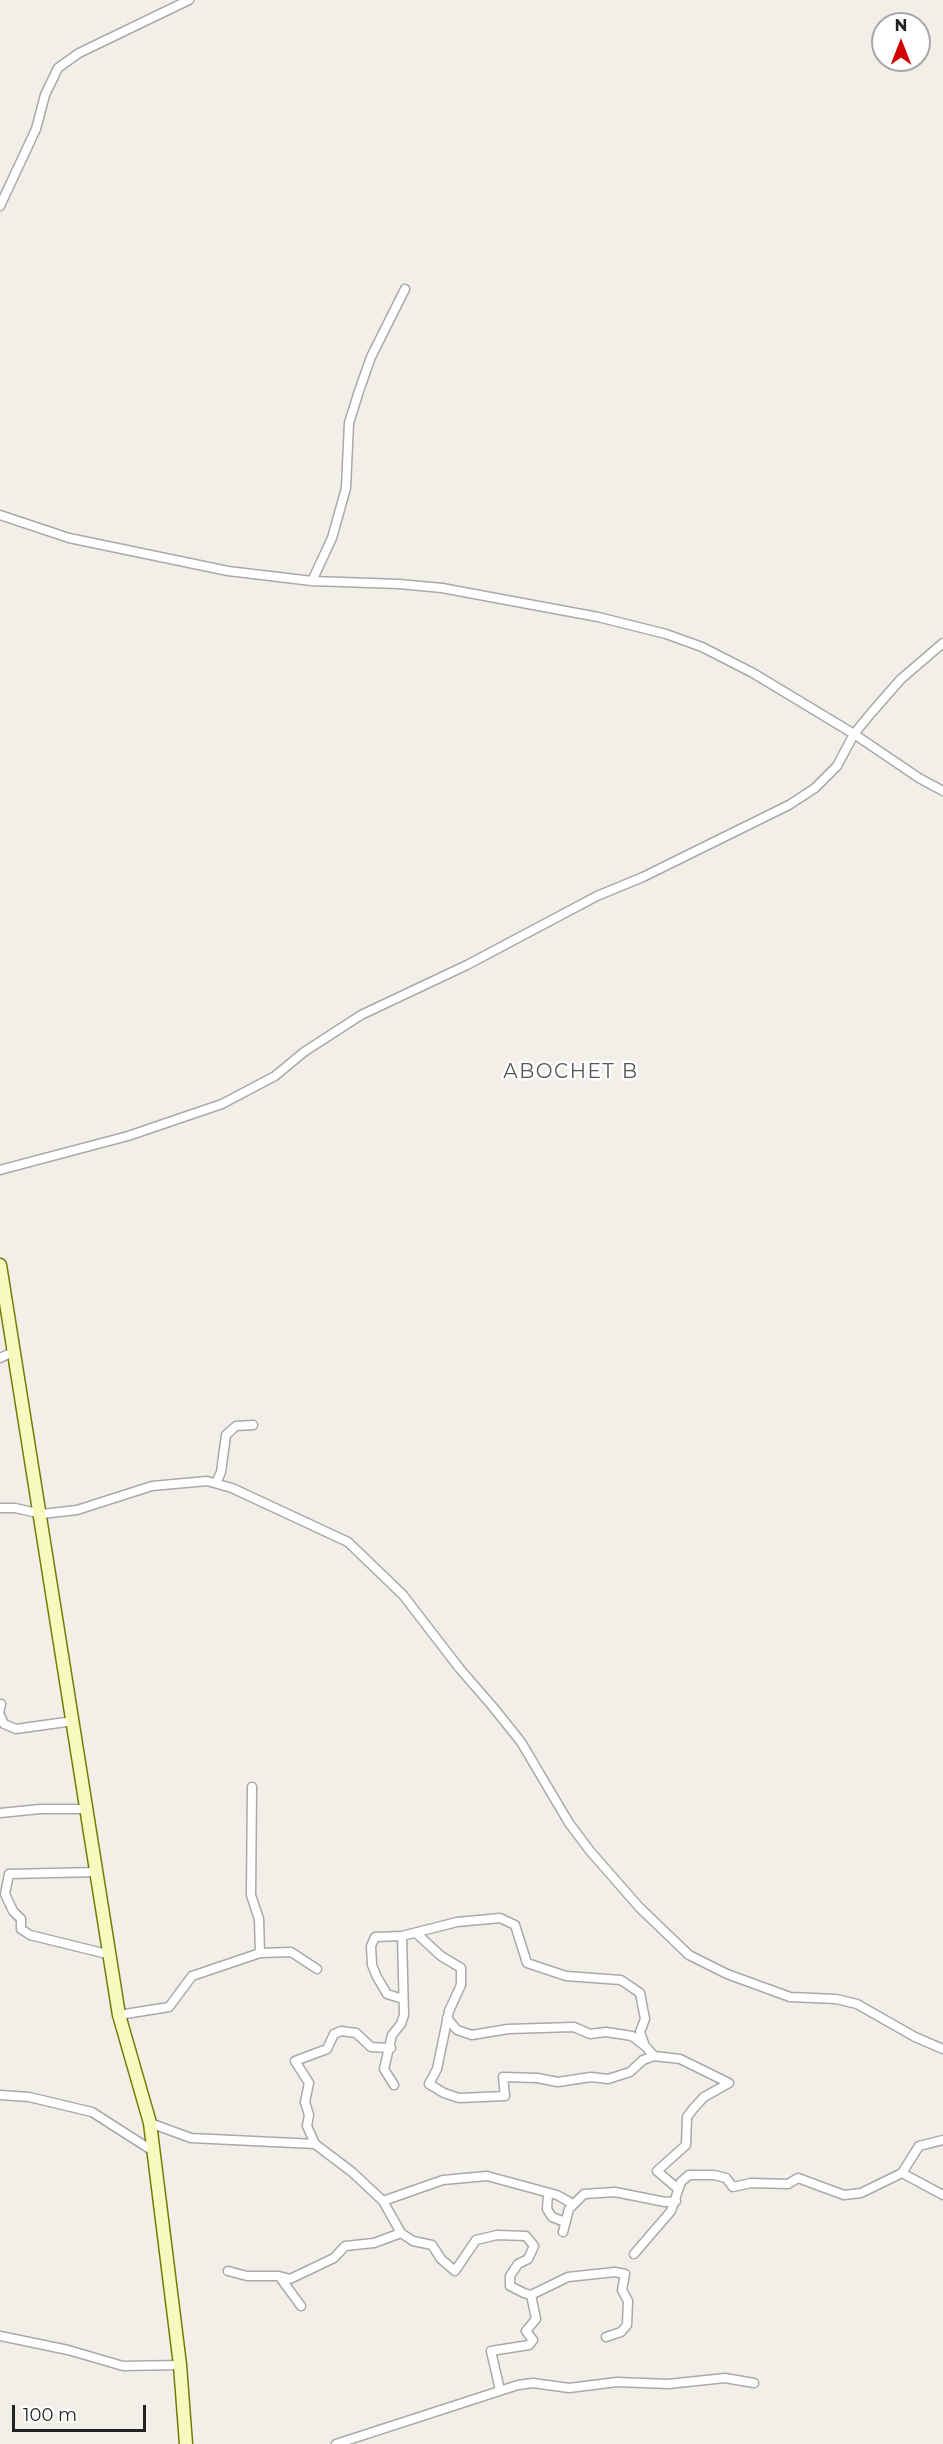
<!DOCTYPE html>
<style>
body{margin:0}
#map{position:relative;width:943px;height:2444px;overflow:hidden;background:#f2efe9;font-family:Montserrat,sans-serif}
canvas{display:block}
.north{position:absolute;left:871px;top:12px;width:60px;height:60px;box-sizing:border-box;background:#fff;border:2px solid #a7a7a7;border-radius:50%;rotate:0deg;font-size:16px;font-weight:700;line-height:24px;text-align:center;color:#222}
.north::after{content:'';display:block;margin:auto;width:21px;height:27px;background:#d40000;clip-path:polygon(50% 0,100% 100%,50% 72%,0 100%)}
.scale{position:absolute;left:12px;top:2405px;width:134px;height:27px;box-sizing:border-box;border:3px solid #222;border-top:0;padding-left:8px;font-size:18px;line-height:21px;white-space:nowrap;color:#222;-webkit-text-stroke:4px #fff;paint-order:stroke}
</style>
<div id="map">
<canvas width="943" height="2444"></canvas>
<div class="north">N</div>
<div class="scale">100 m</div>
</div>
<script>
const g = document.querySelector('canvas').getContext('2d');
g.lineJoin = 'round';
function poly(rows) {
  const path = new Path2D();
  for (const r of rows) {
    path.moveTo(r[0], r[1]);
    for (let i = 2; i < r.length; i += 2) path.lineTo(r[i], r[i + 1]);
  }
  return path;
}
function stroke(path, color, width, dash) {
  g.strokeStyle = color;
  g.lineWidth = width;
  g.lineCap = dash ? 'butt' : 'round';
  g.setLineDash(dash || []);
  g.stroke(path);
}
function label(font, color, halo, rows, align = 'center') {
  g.font = font + ' Montserrat,sans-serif';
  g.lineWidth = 5;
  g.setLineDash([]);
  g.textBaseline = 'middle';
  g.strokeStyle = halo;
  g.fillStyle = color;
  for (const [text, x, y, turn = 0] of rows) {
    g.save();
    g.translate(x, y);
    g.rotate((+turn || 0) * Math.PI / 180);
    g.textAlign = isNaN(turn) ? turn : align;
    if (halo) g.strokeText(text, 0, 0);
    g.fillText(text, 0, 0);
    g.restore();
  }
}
const street = poly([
 [0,206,36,129,45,95,58,68,79,53,189,0],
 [0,515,69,538,228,571,312,581,399,584,442,588,598,617,666,634,702,647,753,673,854,734,919,778,943,791],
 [312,581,332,538,346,488,349,423,359,391,371,357,405,289],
 [0,1170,128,1136,222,1104,275,1076,304,1052,361,1015,467,965,597,896,643,877,789,805,815,788,837,766,854,734,872,712,901,679,943,643],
 [0,1358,15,1351],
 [216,1483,221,1472,226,1435,236,1426,253,1425],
 [0,1508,15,1508,42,1514,77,1510,152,1486,207,1481,232,1488,348,1542,403,1595,460,1669,493,1707,521,1742,569,1823,590,1851,639,1907,689,1955,727,1974,790,1997,836,1999,857,2004,915,2037,943,2049],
 [0,1709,1,1704],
 [0,1715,4,1724,16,1729,73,1721],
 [252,1787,251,1895,259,1919,260,1953],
 [0,1813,40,1809,86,1809],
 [97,1872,9,1874,5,1894,13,1911,21,1919,21,1929,30,1935,111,1955],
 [416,1933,441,1956,461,1968,461,1985,449,2011,437,2069,429,2084,444,2093,459,2098,505,2096,503,2077,537,2078,558,2082,591,2077,608,2079,630,2072,643,2060,654,2056,680,2059,729,2083,704,2097,693,2109,687,2117,686,2145,657,2171,677,2188],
 [403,1999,387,1994,377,1977,372,1965,371,1946,375,1937,402,1936,457,1922,500,1918,515,1925,527,1963,566,1976,621,1980,640,1993,645,2019,640,2032,645,2046,654,2056],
 [119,2015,169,2007,192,1976,260,1953,291,1952,317,1969],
 [447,2018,457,2030,472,2035,508,2029,574,2027,590,2034,606,2032,632,2036,645,2046],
 [394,2085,384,2069,392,2035,401,2024,404,2015,402,1936],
 [0,2095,29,2097,92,2112,153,2151],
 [150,2123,191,2138,315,2144,352,2172,383,2201],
 [315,2144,307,2126,309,2115,305,2102,309,2083,295,2061,327,2049,334,2034,341,2031,356,2033,371,2047,391,2048],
 [902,2173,919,2146,943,2140],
 [548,2194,547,2209,552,2217,565,2222],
 [573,2204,557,2195,487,2176,443,2180,383,2201,401,2233,413,2241,432,2245,441,2259,455,2271,476,2240,497,2235,526,2236,534,2246,528,2259,518,2264,510,2276,510,2286,524,2293,531,2295,568,2277,615,2272,625,2274,622,2290,628,2301,627,2325,621,2332,606,2337],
 [563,2232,569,2209,584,2194,615,2192,665,2202,676,2201],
 [634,2254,671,2211,681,2182,689,2175,714,2175,726,2178,733,2187,751,2183,788,2184,798,2178,844,2195,861,2193,902,2173,943,2195],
 [228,2271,247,2276,279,2276,301,2306],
 [279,2276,290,2279,334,2258,345,2246,374,2243,401,2233],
 [0,2336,68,2350,123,2366,180,2365],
 [500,2390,491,2351,529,2345,533,2340,526,2331,536,2319,531,2295],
 [336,2444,518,2385,533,2383,569,2388,617,2382,668,2384,725,2378,754,2383]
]);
const secondary = poly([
 [0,1265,119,2015,150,2123,180,2365,186,2444]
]);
stroke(street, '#a9a9a9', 11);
stroke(secondary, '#707d05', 15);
stroke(street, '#fff', 8);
stroke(secondary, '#f7fabf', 12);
g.letterSpacing = '1.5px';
label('20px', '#555', '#fff', [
 ["ABOCHET B",571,1072]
]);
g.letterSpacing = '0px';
</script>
